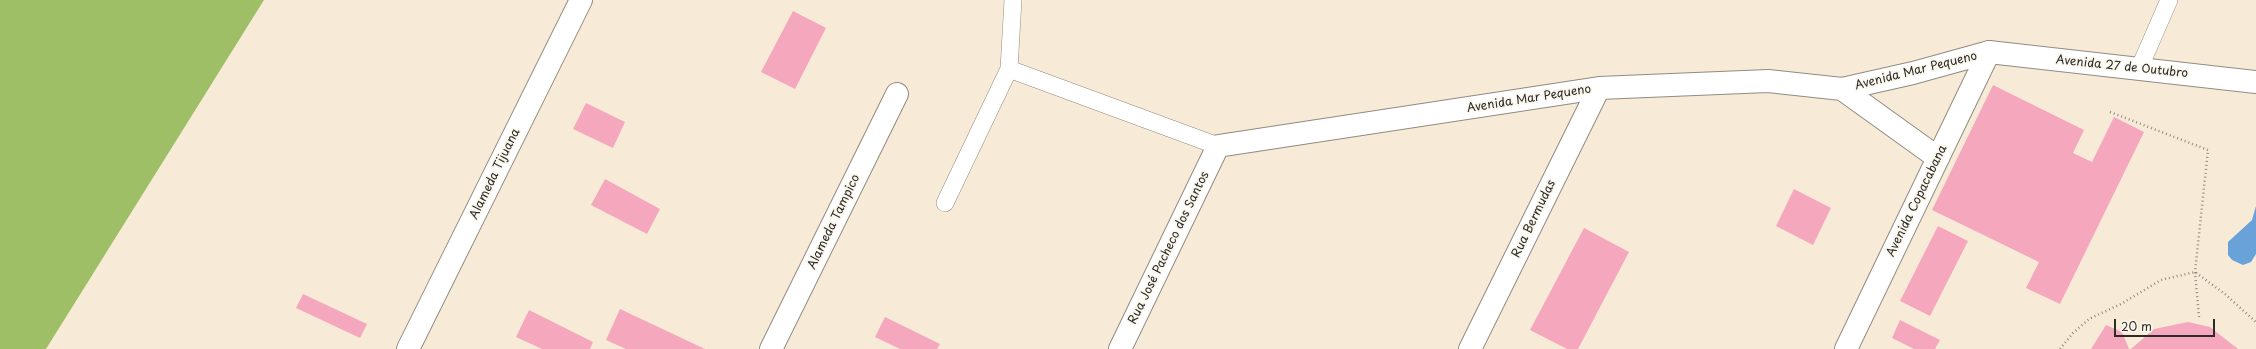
<!DOCTYPE html>
<meta charset="utf-8">
<style>
body{margin:0}
#map{position:relative;width:2256px;height:349px;overflow:hidden;background:#f7ebd7;font-family:"Playpen Sans",sans-serif}
canvas{display:block}
.scale{position:absolute;left:2114px;top:319px;width:101px;height:18px;box-sizing:border-box;border:2px solid #2b2b2b;border-top:0;padding-left:5px;font-size:12px;line-height:14px;white-space:nowrap;color:#2b2b2b;-webkit-text-stroke:3px #fbf7ec;paint-order:stroke}
</style>
<div id="map">
<canvas width="2256" height="349"></canvas>
<div class="scale">20 m</div>
</div>
<script>
const g = document.querySelector('canvas').getContext('2d');
g.lineJoin = 'round';
function paint(path, color) {
  g.fillStyle = color;
  g.fill(path, 'evenodd');
}
function poly(rows) {
  const path = new Path2D();
  for (const r of rows) {
    path.moveTo(r[0], r[1]);
    for (let i = 2; i < r.length; i += 2) path.lineTo(r[i], r[i + 1]);
  }
  return path;
}
function stroke(path, color, width, dash) {
  g.strokeStyle = color;
  g.lineWidth = width;
  g.lineCap = dash ? 'butt' : 'round';
  g.setLineDash(dash || []);
  g.stroke(path);
}
function label(font, color, halo, rows, align = 'center') {
  g.font = font + ' "Playpen Sans",sans-serif';
  g.lineWidth = 3.5;
  g.setLineDash([]);
  g.textBaseline = 'middle';
  g.strokeStyle = halo;
  g.fillStyle = color;
  for (const [text, x, y, turn = 0] of rows) {
    g.save();
    g.translate(x, y);
    g.rotate((+turn || 0) * Math.PI / 180);
    g.textAlign = isNaN(turn) ? turn : align;
    if (halo) g.strokeText(text, 0, 0);
    g.fillText(text, 0, 0);
    g.restore();
  }
}
paint(poly([
 [0,0,264,0,46,349,0,349]
]), '#9fbf67');
paint(poly([
 [2256,206,2256,254,2251,262,2243,265,2232,260,2228,255,2228,242,2252,220]
]), '#69a2d8');
paint(poly([
 [793,11,826,28,795,89,761,72],
 [1993,85,2084,130,2073,153,2092,162,2114,117,2144,132,2060,304,2026,288,2039,262,1932,210],
 [586,103,625,122,613,148,573,129],
 [605,179,660,209,647,234,591,205],
 [1794,189,1831,208,1813,245,1776,226],
 [1938,226,1968,241,1930,316,1900,301],
 [1584,228,1629,252,1578,349,1567,349,1530,330],
 [303,294,367,324,360,338,296,308],
 [620,309,705,349,626,349,606,340],
 [529,310,593,342,590,349,542,349,516,337],
 [885,317,940,344,937,349,900,349,875,337],
 [1900,320,1940,340,1935,349,1914,349,1892,338],
 [2188,322,2210,327,2238,349,2131,349,2154,329],
 [2106,325,2122,332,2129,349,2091,349]
]), '#f5a7be');
const service = poly([
 [1009,69,1218,146],
 [2139,69,2169,0],
 [945,203,1009,69,1013,0]
]);
const minor = poly([
 [1842,89,1938,158],
 [408,349,581,0],
 [771,349,897,94],
 [1120,349,1218,146,1599,88,1768,81,1842,89,1913,73,1989,52],
 [1470,349,1599,88]
]);
const tertiary = poly([
 [1846,349,1989,52,2256,82]
]);
stroke(service, '#918b81', 18);
stroke(minor, '#918b81', 24);
stroke(tertiary, '#918b81', 24);
stroke(poly([
 [2110,112,2208,150,2195,272,2199,317],
 [2060,349,2073,333,2089,319,2121,304,2161,280,2195,272,2225,294,2256,322]
]), '#918b81', 2.5, [1, 3]);
stroke(service, '#fff', 17);
stroke(minor, '#fff', 22);
stroke(tertiary, '#fff', 22);
label('12px', '#2b2b2b', '#fbf7ec', [
 ["Avenida 27 de Outubro",2122,67,6],
 ["Avenida Mar Pequeno",1916,71,-14],
 ["Avenida Mar Pequeno",1529,99,-9],
 ["Alameda Tijuana",495,174,-64],
 ["Avenida Copacabana",1917,201,-64],
 ["Rua Bermudas",1534,219,-64],
 ["Alameda Tampico",834,222,-64],
 ["Rua José Pacheco dos Santos",1169,248,-64]
]);
</script>
